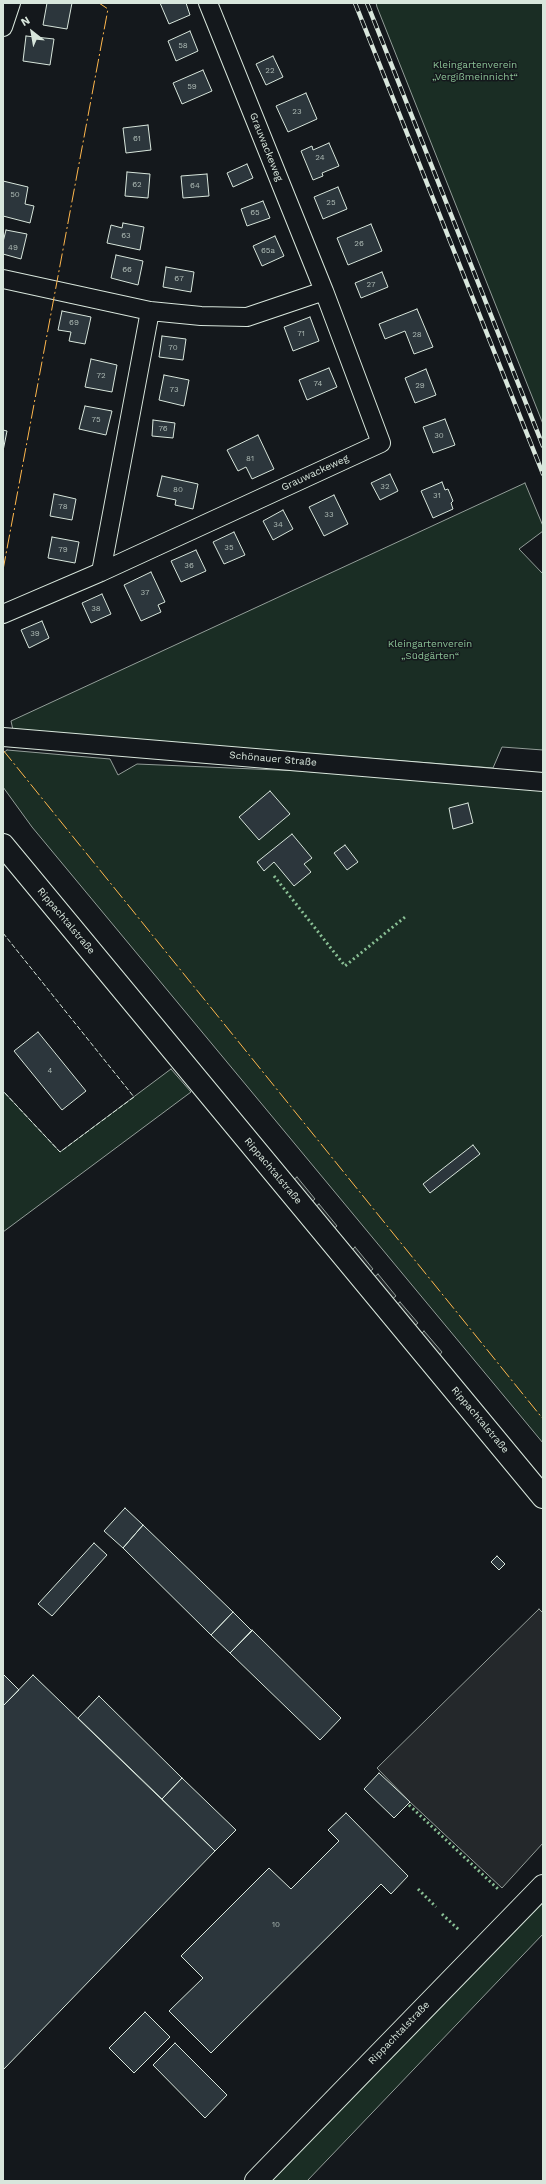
<!DOCTYPE html>
<meta charset="utf-8">
<style>
body{margin:0}
#map{position:relative;width:546px;height:2184px;overflow:hidden;background:#14181c;font-family:"Work Sans",sans-serif}
canvas{display:block}
.frame{position:absolute;inset:0;border:4px solid #d8e6dc;pointer-events:none}
.north{position:absolute;left:12px;top:12px;width:40px;height:40px;-webkit-text-stroke:3px #14181c;paint-order:stroke;rotate:329deg;font-size:11px;font-weight:700;line-height:16px;text-align:center;color:#d8e6dc}
.north::after{content:'';display:block;margin:auto;width:14px;height:18px;background:#d8e6dc;clip-path:polygon(50% 0,100% 100%,50% 72%,0 100%)}
</style>
<div id="map">
<canvas width="546" height="2184"></canvas>
<div class="frame"></div>
<div class="north">N</div>
</div>
<script>
const g = document.querySelector('canvas').getContext('2d');
g.lineJoin = 'round';
function paint(path, color) {
  g.fillStyle = color;
  g.fill(path, 'evenodd');
}
function poly(rows) {
  const path = new Path2D();
  for (const r of rows) {
    path.moveTo(r[0], r[1]);
    for (let i = 2; i < r.length; i += 2) path.lineTo(r[i], r[i + 1]);
  }
  return path;
}
function stroke(path, color, width, dash) {
  g.strokeStyle = color;
  g.lineWidth = width;
  g.lineCap = dash ? 'butt' : 'round';
  g.setLineDash(dash || []);
  g.stroke(path);
}
function label(font, color, halo, rows, align = 'center') {
  g.font = font + ' "Work Sans",sans-serif';
  g.lineWidth = 3;
  g.setLineDash([]);
  g.textBaseline = 'middle';
  g.strokeStyle = halo;
  g.fillStyle = color;
  for (const [text, x, y, turn = 0] of rows) {
    g.save();
    g.translate(x, y);
    g.rotate((+turn || 0) * Math.PI / 180);
    g.textAlign = isNaN(turn) ? turn : align;
    if (halo) g.strokeText(text, 0, 0);
    g.fillText(text, 0, 0);
    g.restore();
  }
}
const green = poly([
 [376,3,543,3,543,424,377,7,376,3],
 [525,483,543,526,543,531,519,549,543,574,543,750,502,747,493,768,13,730,11,721,525,483],
 [7,750,110,759,118,775,137,764,301,771,543,788,543,1443,32,827,3,787,3,753,7,750],
 [171,1069,191,1092,3,1232,3,1091,60,1152,171,1069],
 [543,1895,543,1934,307,2181,268,2181,543,1895]
]);
paint(green, '#1a2d24');
stroke(green, '#939e99', 1);
const parking = poly([
 [297,1177,315,1199,310,1203,292,1181,297,1177],
 [319,1204,337,1226,332,1230,314,1208,319,1204],
 [355,1247,373,1269,368,1273,351,1251,355,1247],
 [378,1274,396,1296,391,1300,373,1278,378,1274],
 [400,1302,418,1323,413,1327,395,1306,400,1302],
 [424,1331,442,1352,438,1357,420,1335,424,1331],
 [539,1609,543,1613,543,1843,502,1888,410,1802,377,1768,539,1609]
]);
paint(parking, '#24282b');
stroke(parking, '#939e99', 1);
const building = poly([
 [47,3,72,3,67,29,43,25,47,3],
 [160,3,186,3,190,15,169,24,160,3],
 [190,31,198,51,176,61,168,41,190,31],
 [26,36,54,39,50,65,23,61,26,36],
 [273,56,283,77,266,85,256,64,273,56],
 [203,70,212,91,182,104,173,83,203,70],
 [306,93,317,119,288,132,276,106,306,93],
 [148,125,151,150,126,153,123,128,148,125],
 [329,143,339,166,322,173,323,176,313,180,301,151,312,146,313,150,329,143],
 [247,164,253,178,233,187,227,173,247,164],
 [127,172,150,174,148,198,125,196,127,172],
 [207,174,209,196,183,198,181,176,207,174],
 [3,181,28,187,25,204,34,206,30,223,3,216,3,181],
 [338,187,347,209,323,219,314,197,338,187],
 [263,201,270,218,247,226,241,209,263,201],
 [123,223,144,227,140,250,107,243,111,225,122,228,123,223],
 [371,224,382,251,348,265,337,238,371,224],
 [6,230,27,234,21,259,3,254,3,242,6,230],
 [275,236,284,256,262,266,253,246,275,236],
 [116,255,143,261,138,285,111,278,116,255],
 [166,267,194,272,191,292,163,287,166,267],
 [382,272,388,287,361,298,355,283,382,272],
 [417,309,433,347,414,354,405,331,385,339,379,324,417,309],
 [62,311,91,317,85,344,69,341,71,332,58,330,62,311],
 [310,317,319,341,293,351,284,327,310,317],
 [162,336,186,339,183,360,159,357,162,336],
 [91,359,117,365,112,392,85,387,91,359],
 [329,368,337,387,307,400,299,380,329,368],
 [426,369,436,395,415,403,405,378,426,369],
 [164,375,189,380,184,406,159,400,164,375],
 [85,406,112,411,106,435,79,429,85,406],
 [445,419,455,445,433,453,423,427,445,419],
 [153,420,175,423,173,438,152,436,153,420],
 [3,430,7,431,3,451,3,430],
 [258,435,274,469,252,479,246,467,238,471,227,450,258,435],
 [390,474,398,491,380,500,371,483,390,474],
 [162,476,198,484,193,509,175,505,176,500,157,496,162,476],
 [442,482,445,490,448,489,453,501,451,503,453,509,433,518,421,491,442,482],
 [54,494,76,499,72,520,50,516,54,494],
 [334,495,348,524,324,536,309,507,334,495],
 [283,510,293,529,273,540,263,521,283,510],
 [234,532,245,555,224,564,213,542,234,532],
 [52,537,79,542,75,563,48,558,52,537],
 [196,550,206,571,181,582,171,561,196,550],
 [151,572,165,602,158,605,161,612,141,621,124,585,151,572],
 [102,594,111,614,91,623,82,603,102,594],
 [42,621,49,638,29,648,21,630,42,621],
 [270,791,290,814,259,840,239,817,270,791],
 [468,803,473,823,453,829,449,808,468,803],
 [292,834,312,858,304,864,311,872,294,886,274,862,264,871,257,862,292,834],
 [345,845,358,862,347,870,334,853,345,845],
 [38,1032,86,1091,62,1110,14,1051,38,1032],
 [473,1145,480,1154,430,1193,423,1184,473,1145],
 [125,1508,143,1525,123,1548,104,1531,125,1508],
 [143,1525,233,1612,211,1635,123,1548,143,1525],
 [94,1543,107,1555,52,1616,38,1604,94,1543],
 [497,1556,505,1564,499,1570,491,1562,497,1556],
 [233,1612,252,1631,230,1653,211,1635,233,1612],
 [252,1630,341,1718,320,1740,230,1653,252,1630],
 [3,1674,19,1690,3,1706,3,1674],
 [33,1675,215,1851,3,2070,3,1706,33,1675],
 [99,1696,182,1778,162,1799,78,1718,99,1696],
 [379,1773,410,1802,394,1818,364,1789,379,1773],
 [182,1778,236,1830,215,1851,162,1799,182,1778],
 [346,1813,408,1876,391,1894,381,1884,211,2053,169,2011,203,1978,181,1956,269,1868,291,1889,339,1841,328,1830,346,1813],
 [145,2012,170,2037,134,2073,109,2048,145,2012],
 [175,2043,227,2095,205,2118,153,2065,175,2043]
]);
paint(building, '#2c363c');
stroke(building, '#d8e6dc', 1);
const minor = poly([
 [3,27,11,3],
 [3,279,150,311,201,316,247,317,324,291],
 [101,572,150,311],
 [3,614,101,572,381,443,324,291,208,3],
 [3,737,543,782]
]);
const major = poly([
 [3,845,543,1497],
 [256,2181,543,1886]
]);
stroke(minor, '#d8e6dc', 20);
stroke(major, '#d8e6dc', 24);
stroke(minor, '#14181c', 18);
stroke(major, '#14181c', 22);
const rail = poly([
 [355,3,543,474],
 [367,3,543,446]
]);
stroke(rail, '#d8e6dc', 4.5);
stroke(rail, '#14181c', 3, [9]);
stroke(poly([
 [274,876,345,966,405,917],
 [409,1805,498,1889],
 [418,1889,436,1907],
 [442,1914,459,1930]
]), '#8ac095', 3, [2, 3]);
stroke(poly([
 [3,933,134,1097,60,1152,3,1091]
]), '#d8e6dc', 1, [5, 2]);
stroke(poly([
 [3,570,108,9,99,3],
 [3,750,543,1419]
]), '#ffb74d', 1, [14, 3, 2, 3]);
label('8px', '#adbab4', null, [
 ["58",183,46],
 ["22",270,71],
 ["59",192,87],
 ["23",297,112],
 ["61",137,139],
 ["24",320,158],
 ["62",137,185],
 ["64",195,186],
 ["50",15,195],
 ["25",331,203],
 ["65",255,213],
 ["63",126,236],
 ["26",359,244],
 ["49",13,248],
 ["65a",268,251],
 ["66",127,270],
 ["67",179,279],
 ["27",371,285],
 ["69",74,323],
 ["71",301,334],
 ["28",417,335],
 ["70",173,348],
 ["72",101,376],
 ["74",318,384],
 ["29",420,386],
 ["73",174,390],
 ["75",96,420],
 ["76",163,429],
 ["30",439,436],
 ["81",250,459],
 ["32",385,487],
 ["80",178,490],
 ["31",437,496],
 ["78",63,507],
 ["33",329,515],
 ["34",278,525],
 ["35",229,548],
 ["79",63,550],
 ["36",189,566],
 ["37",145,593],
 ["38",96,609],
 ["39",35,634],
 ["4",50,1071],
 ["10",276,1925]
]);
label('10px', '#8ac095', '#14181c', [
 ["Kleingartenverein",475,65],
 ["„Vergißmeinnicht“",475,77],
 ["Kleingartenverein",430,644],
 ["„Südgärten“",430,656]
]);
label('10px', '#d8e6dc', '#14181c', [
 ["Grauwackeweg",266,147,68],
 ["Grauwackeweg",315,473,-25],
 ["Schönauer Straße",273,759,5],
 ["Rippachtalstraße",66,921,50],
 ["Rippachtalstraße",273,1171,50],
 ["Rippachtalstraße",480,1420,50],
 ["Rippachtalstraße",399,2033,-46]
]);
</script>
